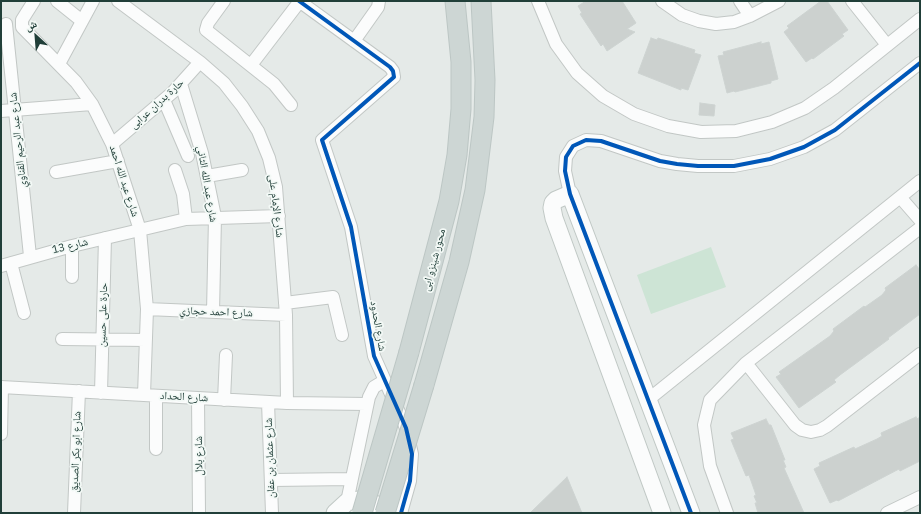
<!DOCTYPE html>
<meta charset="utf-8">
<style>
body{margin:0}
#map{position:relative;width:921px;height:514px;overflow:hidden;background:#e5eae8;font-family:"IBM Plex Sans","Noto Naskh Arabic",sans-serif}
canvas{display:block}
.frame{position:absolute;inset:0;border:2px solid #213f39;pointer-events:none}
.north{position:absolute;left:16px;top:16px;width:40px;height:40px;-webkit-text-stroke:3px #f3f9f6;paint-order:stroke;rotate:334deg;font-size:11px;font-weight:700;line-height:16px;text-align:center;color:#213f39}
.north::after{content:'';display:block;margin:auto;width:14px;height:18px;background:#213f39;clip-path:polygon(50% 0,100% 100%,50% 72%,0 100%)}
</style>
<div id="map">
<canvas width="921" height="514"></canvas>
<div class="frame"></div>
<div class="north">ش</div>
</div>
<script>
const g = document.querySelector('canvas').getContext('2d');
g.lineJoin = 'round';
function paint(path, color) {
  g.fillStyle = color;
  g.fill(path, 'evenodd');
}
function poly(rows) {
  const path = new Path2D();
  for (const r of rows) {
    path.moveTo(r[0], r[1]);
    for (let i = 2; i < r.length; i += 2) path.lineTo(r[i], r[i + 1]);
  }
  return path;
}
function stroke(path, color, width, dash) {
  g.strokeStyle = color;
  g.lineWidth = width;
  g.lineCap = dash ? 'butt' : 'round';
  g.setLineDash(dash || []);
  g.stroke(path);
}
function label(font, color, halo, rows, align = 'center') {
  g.font = font + ' "IBM Plex Sans","Noto Naskh Arabic",sans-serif';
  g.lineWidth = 3.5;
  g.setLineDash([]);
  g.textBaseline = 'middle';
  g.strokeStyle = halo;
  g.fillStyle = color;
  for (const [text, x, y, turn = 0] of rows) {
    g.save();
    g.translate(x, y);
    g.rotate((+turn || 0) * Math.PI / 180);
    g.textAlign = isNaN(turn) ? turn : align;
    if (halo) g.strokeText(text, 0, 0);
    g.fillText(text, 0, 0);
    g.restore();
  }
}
paint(poly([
 [711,247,726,287,651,314,637,275]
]), '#cde4d5');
const building = poly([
 [586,1,622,1,636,23,627,29,635,32,607,51,603,44,601,46,580,14,582,13,578,6,586,1],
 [821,1,827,1,848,30,842,34,844,36,813,59,812,58,806,62,784,32,789,28,787,26,821,1],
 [651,38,657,40,658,38,695,50,694,53,701,55,688,90,681,88,681,90,638,73,651,38],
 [761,42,761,44,769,42,778,79,771,81,771,83,735,92,734,91,727,93,718,56,724,55,723,52,761,42],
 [700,103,715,105,714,116,699,115,700,103],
 [916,265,920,270,920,314,888,338,889,339,840,375,834,380,836,382,799,408,776,377,781,374,779,372,830,336,834,331,833,329,864,306,865,307,882,295,886,290,885,288,916,265],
 [916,417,917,419,920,417,920,461,900,471,899,469,838,501,837,500,830,503,814,469,820,466,819,463,854,447,855,449,877,439,882,436,881,433,916,417],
 [766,419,769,425,771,425,785,460,783,460,786,467,784,468,804,513,758,513,755,503,757,503,754,496,756,495,749,475,746,476,731,440,734,439,731,433,766,419],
 [567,477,582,513,530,513,567,477]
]);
paint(building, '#ccd1cf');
stroke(building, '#cdd3d1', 1);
const street = poly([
 [34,1,22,20,22,27,76,82,92,104,112,144,140,230,147,309,144,395],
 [57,1,82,21],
 [118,1,200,62,224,83,242,106,258,131,269,158,276,187,286,315,287,403],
 [224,1,208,23,206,30,274,84,291,105],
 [299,1,390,67,393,71,394,77,322,140,351,227,374,356,406,428,412,454,410,481,401,513],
 [538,1,556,44,577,73,603,96,634,114,668,126,701,132,736,131,772,122,805,108,834,88,920,19],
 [662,1,682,15,699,21,716,24,734,22,750,16,779,1],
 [740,1,750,16],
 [852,1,887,45],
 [6,24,30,256],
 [354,41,378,7,379,1],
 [59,64,93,1],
 [251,65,300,1],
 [181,84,202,153,215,217,213,312],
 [164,100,188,156],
 [1,111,92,104],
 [112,144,173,92,200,62],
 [175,170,183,194,186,219],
 [56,172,118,161],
 [207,176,242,170],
 [570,194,565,171,566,157,573,146,586,140,601,141,660,161,677,164,698,166,734,166,770,159,804,147,835,130,920,63],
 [900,197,920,220],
 [72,246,72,277],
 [11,263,24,313],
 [1,266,72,246,186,219,279,216],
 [285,303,333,297,342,335],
 [147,309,286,315],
 [62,339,146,340],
 [746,363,795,425,802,430,811,432,820,430,827,426,920,354],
 [1,387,287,403,367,404],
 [101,393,105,238],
 [156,396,156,449],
 [198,398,199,513],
 [649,399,920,181],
 [224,400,226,355],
 [268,402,272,513],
 [1,434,2,387],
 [272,480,351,479],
 [347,502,369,397,374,387,384,381],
 [74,513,79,391],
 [727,513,710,466,704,425,710,400,746,363,920,228],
 [887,513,920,497]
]);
const secondary = poly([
 [335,513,347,502,358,500,393,509,399,513],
 [662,513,554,218,552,208,553,203,556,200,570,194,691,513]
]);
const primary = poly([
 [409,352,449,201,457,155,461,109,461,62,455,1],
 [424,385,459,262,475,190,484,117,485,80,481,1]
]);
stroke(street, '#c2c7c5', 14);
stroke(secondary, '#c0c8c5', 19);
stroke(primary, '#bcc6c4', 21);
stroke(street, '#fbfcfc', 12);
stroke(secondary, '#fbfcfc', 17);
stroke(primary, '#cdd6d4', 19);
const primaryBridge = poly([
 [362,513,409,352],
 [385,513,424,385]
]);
stroke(primaryBridge, '#bcc6c4', 21, []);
stroke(primaryBridge, '#cdd6d4', 19);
stroke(poly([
 [299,1,390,67,393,71,394,77,322,140,351,227,374,356,406,428,412,454,410,481,401,513],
 [691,513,570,194,565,171,566,157,573,146,586,140,601,141,660,161,677,164,698,166,734,166,770,159,804,147,835,130,920,63]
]), '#0057b8', 4);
label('11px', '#213f39', '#f3f9f6', [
 ["حارة بدران عرابى",157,104,-42],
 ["شارع عبد الرحيم القناوي",18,140,-96],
 ["شارع عبد الله احمد",124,181,72],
 ["شارع عبد الله الثاني",207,184,80],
 ["شارع الإمام على",276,206,83],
 ["شارع 13",70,246,-14],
 ["محور شينزو ابى",434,260,-75],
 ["شارع احمد حجازي",216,312,2],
 ["حارة على حسين",103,315,-88],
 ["شارع الحدود",378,326,80],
 ["شارع الحداد",184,397,3],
 ["شارع ابو بكر الصديق",76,452,-88],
 ["شارع بلال",199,456,-91],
 ["شارع عثمان بن عفان",270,458,-92]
]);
</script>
